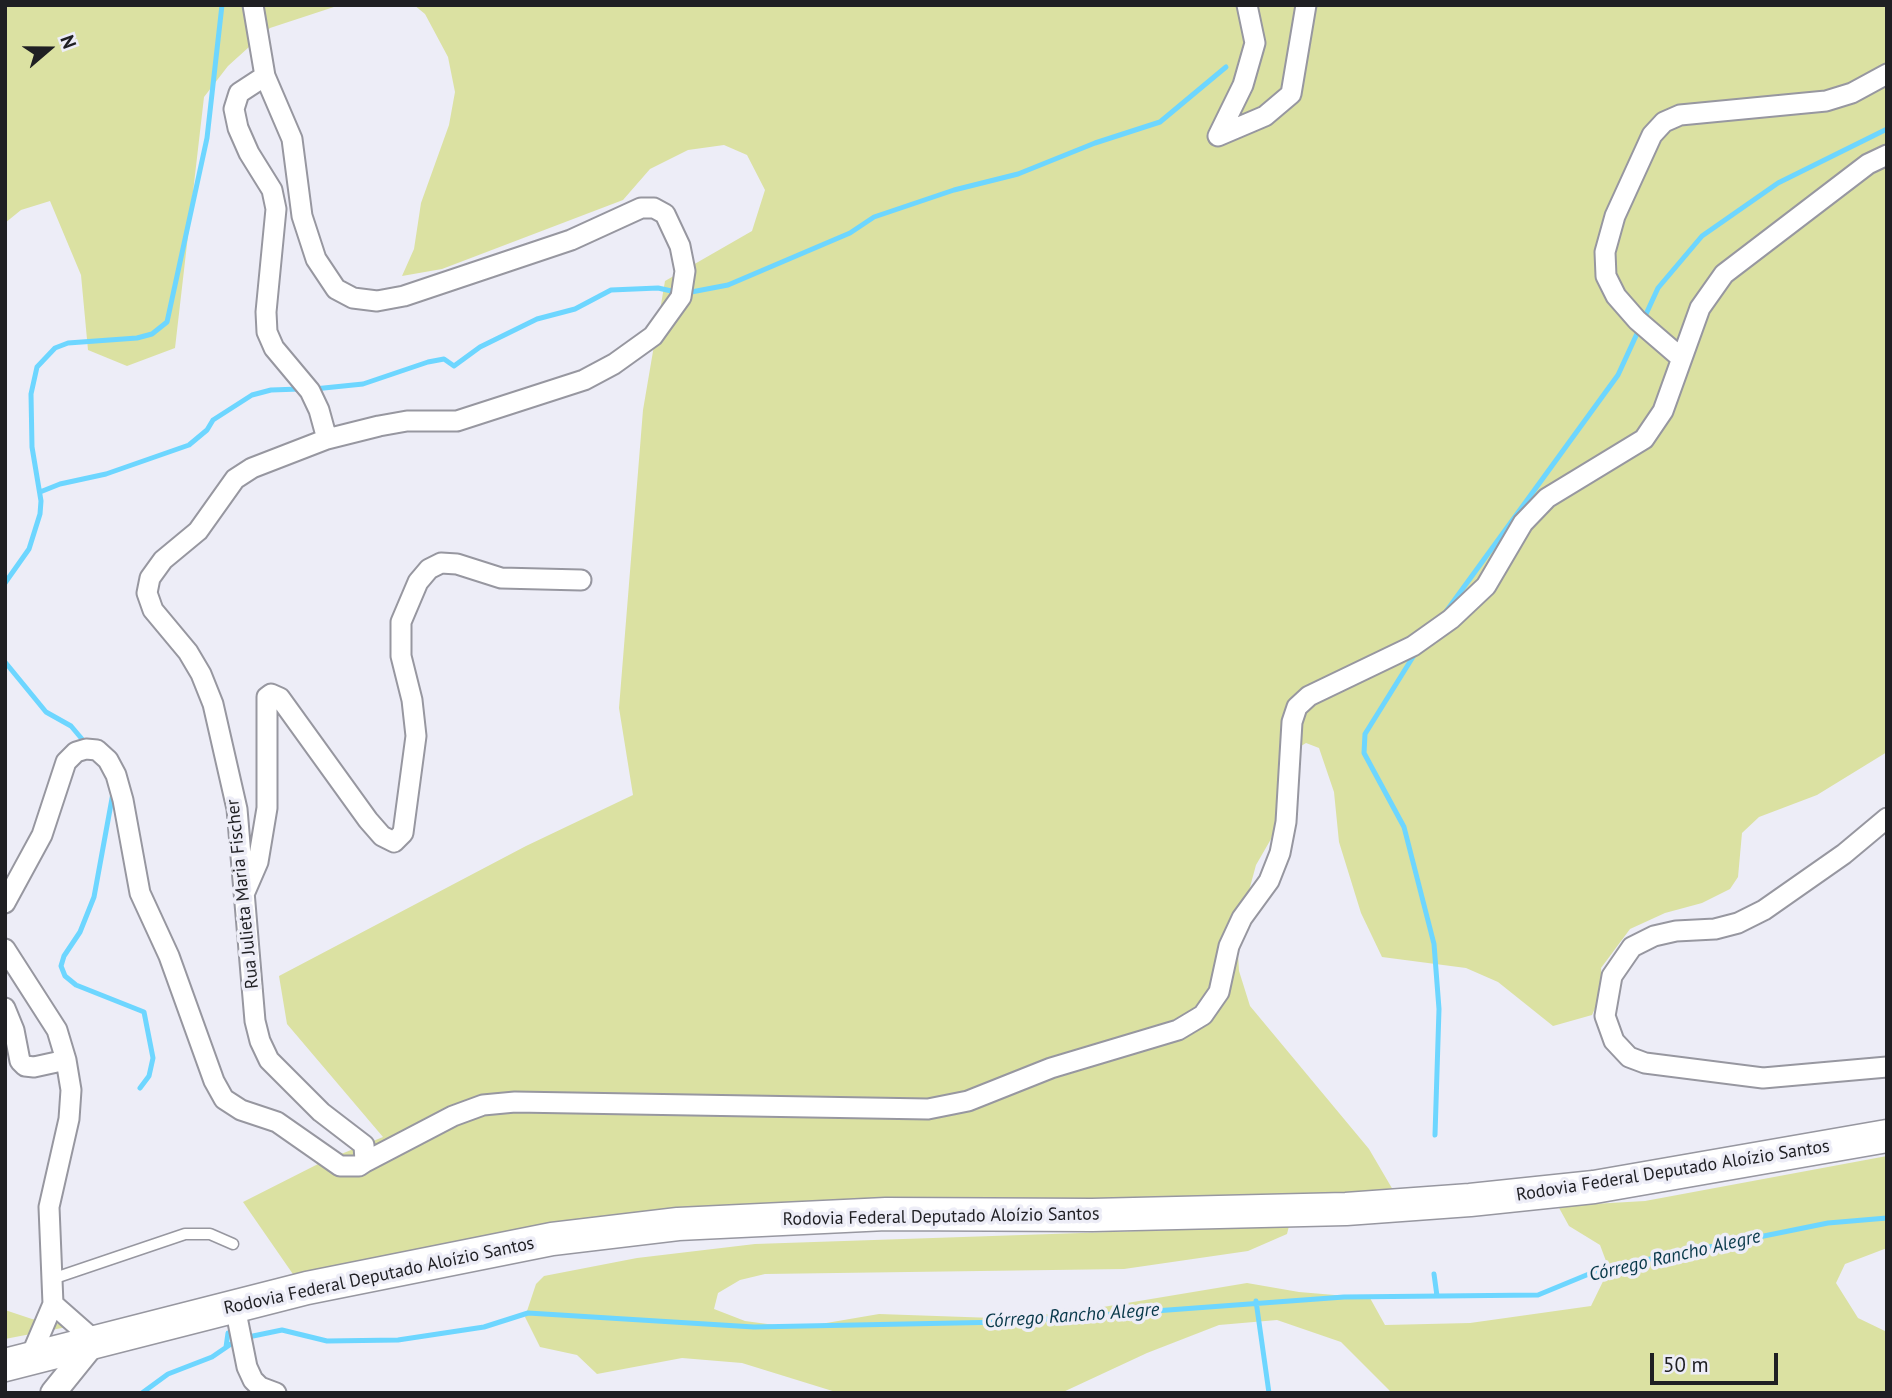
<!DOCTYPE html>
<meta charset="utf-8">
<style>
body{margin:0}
#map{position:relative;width:1892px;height:1398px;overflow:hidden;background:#ededf7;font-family:"PT Sans",sans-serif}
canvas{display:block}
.frame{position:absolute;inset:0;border:7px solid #1f1f23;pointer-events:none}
.north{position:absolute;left:14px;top:14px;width:70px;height:70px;-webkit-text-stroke:5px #ededf7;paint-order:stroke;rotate:70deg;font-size:19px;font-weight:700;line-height:28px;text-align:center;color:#1f1f23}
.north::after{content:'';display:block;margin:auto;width:24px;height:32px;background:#1f1f23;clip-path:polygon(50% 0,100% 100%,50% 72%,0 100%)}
.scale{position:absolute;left:1650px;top:1353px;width:128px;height:32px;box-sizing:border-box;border:4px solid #1f1f23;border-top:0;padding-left:9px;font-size:21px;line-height:24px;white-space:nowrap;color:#1f1f23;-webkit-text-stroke:5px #ededf7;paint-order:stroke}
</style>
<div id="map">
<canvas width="1892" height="1398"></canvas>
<div class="frame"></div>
<div class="north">N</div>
<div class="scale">50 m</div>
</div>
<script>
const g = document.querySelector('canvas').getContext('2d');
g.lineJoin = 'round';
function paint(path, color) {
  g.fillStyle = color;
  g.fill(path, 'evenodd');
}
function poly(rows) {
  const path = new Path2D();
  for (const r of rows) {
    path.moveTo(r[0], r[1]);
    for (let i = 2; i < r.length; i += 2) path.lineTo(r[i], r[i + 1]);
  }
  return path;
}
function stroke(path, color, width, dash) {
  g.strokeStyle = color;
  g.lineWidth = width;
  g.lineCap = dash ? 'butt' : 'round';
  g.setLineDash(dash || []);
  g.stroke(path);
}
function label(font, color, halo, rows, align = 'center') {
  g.font = font + ' "PT Sans",sans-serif';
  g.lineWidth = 7;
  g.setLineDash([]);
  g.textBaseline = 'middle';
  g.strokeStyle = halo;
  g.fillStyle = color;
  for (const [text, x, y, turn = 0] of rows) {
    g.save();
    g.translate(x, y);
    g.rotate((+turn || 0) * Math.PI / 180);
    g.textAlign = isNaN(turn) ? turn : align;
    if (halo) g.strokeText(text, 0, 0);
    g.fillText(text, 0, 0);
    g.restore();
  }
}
paint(poly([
 [5,5,340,5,270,28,228,66,204,97,175,348,127,366,88,350,81,275,50,201,21,210,5,223],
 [414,5,1887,5,1887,752,1817,795,1759,817,1742,833,1738,877,1730,889,1702,903,1665,913,1630,929,1601,968,1603,991,1592,1015,1553,1026,1498,982,1466,968,1382,957,1361,913,1339,842,1334,792,1319,748,1306,743,1291,752,1281,807,1271,839,1256,865,1237,935,1239,971,1250,1006,1369,1149,1393,1190,1276,1199,907,1206,297,1280,243,1202,324,1161,383,1137,287,1024,279,976,526,846,633,795,619,708,643,410,665,281,752,231,765,190,747,155,724,145,688,150,650,169,623,200,442,269,402,276,414,249,421,203,449,125,455,92,448,57,425,14],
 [1887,1156,1887,1248,1845,1264,1836,1283,1858,1318,1887,1332,1887,1393,1392,1393,1341,1342,1277,1320,1219,1325,1147,1353,1061,1393,839,1393,742,1363,682,1358,597,1374,577,1355,540,1347,525,1317,536,1284,544,1276,637,1258,755,1244,1289,1226,1287,1234,1248,1251,1124,1269,765,1274,740,1280,718,1293,714,1309,745,1321,797,1328,879,1314,994,1318,1067,1313,1247,1283,1299,1292,1370,1298,1385,1325,1470,1323,1591,1306,1609,1269,1600,1245,1569,1226,1558,1206,1645,1201],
 [5,1310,32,1319,72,1326,5,1339]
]), '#dbe1a2');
stroke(poly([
 [686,293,728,285,850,233,874,217,954,190,1018,174,1095,143,1160,122,1226,67],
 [314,389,363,384,428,362,444,359,454,366,480,347,537,319,575,309,611,290,658,288,676,292],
 [40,492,60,484,106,474,189,445,207,430,213,420,252,395,271,390,300,389],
 [5,583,29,549,40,514,41,501,32,447,31,394,37,367,55,348,68,343,137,338,152,334,167,322,207,138,222,5],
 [1445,613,1618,375,1658,288,1702,236,1778,183,1887,129],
 [1416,652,1365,734,1364,753,1404,827,1434,944,1439,1009,1435,1135],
 [5,662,46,712,71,726,87,745],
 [113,793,94,897,80,932,64,956,61,966,65,976,76,985,144,1012,153,1058,149,1076,140,1088],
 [1434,1274,1437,1296],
 [1256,1301,1269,1393],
 [253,1336,282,1330,327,1341,398,1340,484,1327,528,1313,754,1327,1006,1322,1344,1297,1538,1295,1601,1269,1828,1223,1887,1218],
 [226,1347,228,1333],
 [142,1393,168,1374,212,1357,231,1344]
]), '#6dd6ff', 5);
const service = poly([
 [52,1279,185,1234,210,1234,233,1244]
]);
const minor = poly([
 [1247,5,1255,43,1243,85,1218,136,1265,116,1291,94,1306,5],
 [265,76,239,93,234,109,238,128,249,153,272,190,276,209,266,312,267,332,274,348,310,391,319,410,327,439],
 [1680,357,1637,320,1616,296,1606,276,1605,252,1615,216,1652,135,1664,122,1680,115,1826,101,1852,93,1887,74],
 [1887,818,1844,854,1764,910,1738,923,1715,929,1676,931,1654,936,1632,947,1612,976,1605,1016,1614,1041,1629,1057,1645,1063,1763,1078,1887,1067],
 [245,892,258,862,267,808,267,697,271,694,280,698,368,820,382,836,394,842,403,833,416,736,412,700,401,656,401,622,418,582,429,569,441,563,457,564,501,578,581,580],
 [5,903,42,835,66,762,76,752,86,749,97,750,108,760,116,775,123,800,140,893,169,956,214,1081,224,1099,241,1110,277,1122,340,1166,359,1166,365,1162,364,1145,321,1112,269,1060,260,1041,255,1021,237,809,213,704,201,674,188,652,153,610,147,593,150,578,163,560,198,531,235,479,252,468,327,439,379,426,407,421,457,421,584,380,614,364,653,336,681,297,685,271,680,246,665,214,654,208,641,208,571,240,404,296,377,301,353,298,336,289,316,259,302,216,292,139,265,76,253,5],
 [5,949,57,1030,66,1060,71,1090,69,1119,49,1207,53,1304,30,1358],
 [5,1008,14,1030,20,1061,25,1066,34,1067,66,1060],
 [365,1162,453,1116,483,1105,515,1102,928,1109,968,1101,1051,1068,1178,1030,1203,1015,1219,992,1229,946,1242,918,1269,881,1280,853,1286,822,1292,722,1297,707,1309,696,1413,646,1451,619,1486,586,1523,523,1547,498,1644,439,1663,411,1700,308,1724,274,1868,164,1887,155],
 [53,1304,95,1341],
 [235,1307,247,1367,253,1380,260,1387,276,1393]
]);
const tertiary = poly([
 [53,1393,95,1341]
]);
const trunk = poly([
 [5,1365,307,1288,552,1239,678,1224,886,1214,1092,1215,1346,1209,1470,1200,1594,1187,1887,1136]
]);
stroke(service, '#9797a0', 13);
stroke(minor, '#9797a0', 23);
stroke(tertiary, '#9797a0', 28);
stroke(trunk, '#9797a0', 35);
stroke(service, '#fff', 10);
stroke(minor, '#fff', 19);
stroke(tertiary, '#fff', 24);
stroke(trunk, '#fff', 32);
label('18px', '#1f1f23', '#ededf7', [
 ["Rua Julieta Maria Fischer",243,894,-96],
 ["Rodovia Federal Deputado Aloízio Santos",1673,1171,-9],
 ["Rodovia Federal Deputado Aloízio Santos",941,1217,-1],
 ["Rodovia Federal Deputado Aloízio Santos",379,1276,-12]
]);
label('italic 19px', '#073849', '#ededf7', [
 ["Córrego Rancho Alegre",1675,1256,-13],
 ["Córrego Rancho Alegre",1072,1316,-4]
]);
</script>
